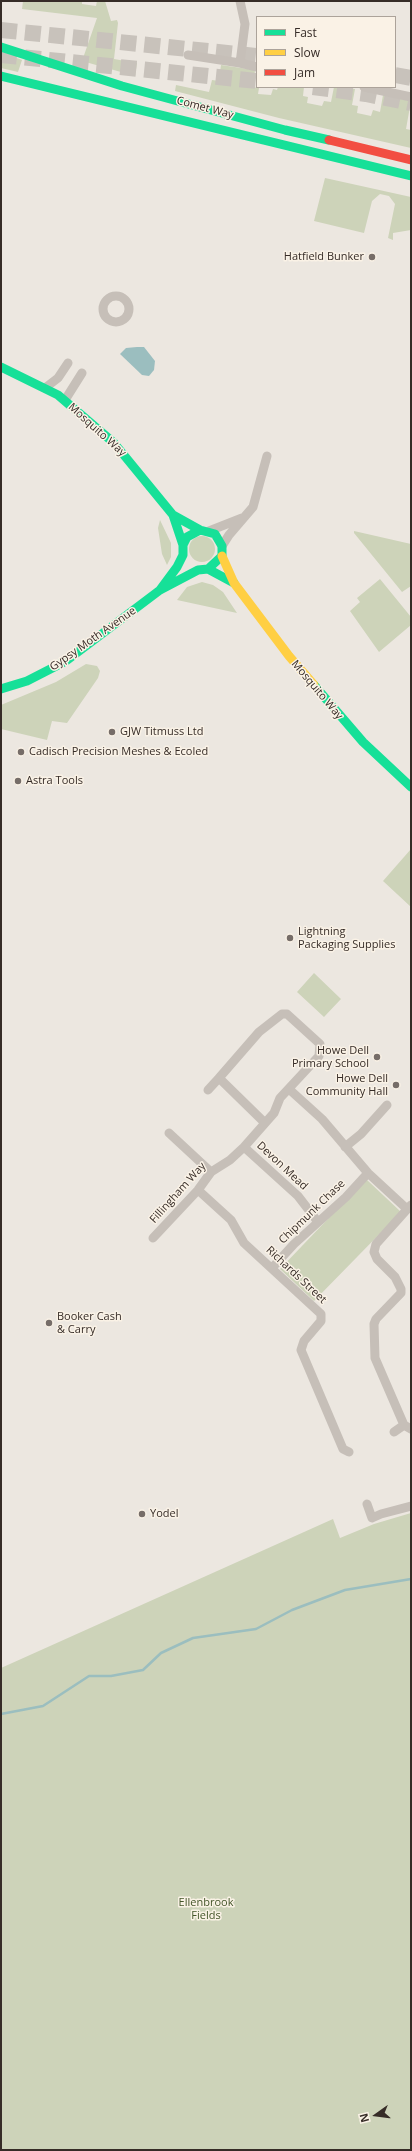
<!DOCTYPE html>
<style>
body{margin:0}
#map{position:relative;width:412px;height:2151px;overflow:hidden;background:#ece7e0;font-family:"Open Sans",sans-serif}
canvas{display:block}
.frame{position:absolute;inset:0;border:2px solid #362c27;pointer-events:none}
.legend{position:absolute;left:256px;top:16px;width:140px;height:72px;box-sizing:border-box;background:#faf2e6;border:1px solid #aca39a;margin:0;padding:5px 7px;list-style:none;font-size:12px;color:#362c27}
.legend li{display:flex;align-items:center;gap:8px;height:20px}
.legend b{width:20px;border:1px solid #aca39a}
.north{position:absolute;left:356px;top:2095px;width:40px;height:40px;-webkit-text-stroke:3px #faf2e6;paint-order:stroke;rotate:256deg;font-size:11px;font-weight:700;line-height:16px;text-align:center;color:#362c27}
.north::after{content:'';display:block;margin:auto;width:14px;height:18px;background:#362c27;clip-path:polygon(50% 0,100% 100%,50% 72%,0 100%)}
</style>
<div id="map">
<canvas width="412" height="2151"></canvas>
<div class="frame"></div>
<ul class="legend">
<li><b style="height:5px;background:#16e098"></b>Fast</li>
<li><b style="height:5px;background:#ffcf43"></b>Slow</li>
<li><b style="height:5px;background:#f24e42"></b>Jam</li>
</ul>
<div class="north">N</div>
</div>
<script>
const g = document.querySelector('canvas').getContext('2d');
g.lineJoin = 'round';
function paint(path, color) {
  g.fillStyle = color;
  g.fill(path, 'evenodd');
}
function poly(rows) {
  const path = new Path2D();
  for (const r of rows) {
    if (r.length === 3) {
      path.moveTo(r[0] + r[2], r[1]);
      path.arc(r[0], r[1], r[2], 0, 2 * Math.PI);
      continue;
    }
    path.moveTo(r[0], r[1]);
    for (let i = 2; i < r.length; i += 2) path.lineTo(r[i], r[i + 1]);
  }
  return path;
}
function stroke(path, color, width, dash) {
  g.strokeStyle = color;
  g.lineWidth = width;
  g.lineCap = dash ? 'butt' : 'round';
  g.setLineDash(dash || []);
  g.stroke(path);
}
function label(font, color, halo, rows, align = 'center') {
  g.font = font + ' "Open Sans",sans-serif';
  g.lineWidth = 3;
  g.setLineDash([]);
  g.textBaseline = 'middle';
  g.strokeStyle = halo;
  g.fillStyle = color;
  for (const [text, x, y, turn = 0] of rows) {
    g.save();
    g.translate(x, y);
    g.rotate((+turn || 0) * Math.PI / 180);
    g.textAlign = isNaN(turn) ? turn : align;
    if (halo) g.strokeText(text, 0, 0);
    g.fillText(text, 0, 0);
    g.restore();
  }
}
paint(poly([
 [23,1,82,1,82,4,96,6,97,1,105,1,111,21,117,20,118,23,114,59,137,63,135,76,82,61,97,18,22,9],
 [1,52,22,60,18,72,1,68],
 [221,65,255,70,253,87,259,88,258,94,271,95,273,89,277,90,278,87,304,87,303,96,308,97,307,103,322,106,324,101,331,102,334,87,355,89,352,105,358,106,357,113,371,116,373,110,380,112,383,95,411,101,406,129,411,130,411,148,279,118,175,91,176,85,209,92,212,80,219,81],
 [325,178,411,197,411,230,393,233,393,240,388,238,395,204,389,196,380,194,372,201,364,233,314,221],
 [160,520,171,543,171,557,167,565,162,554,158,528],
 [354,531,411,544,411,586,402,592,354,533],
 [202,549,13],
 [380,579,411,617,411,625,379,652,350,611,360,602,357,598],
 [202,582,213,585,223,592,237,613,177,600,187,587],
 [86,664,97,666,100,671,98,678,67,723,52,721,47,740,1,729,1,705,56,682],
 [411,849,411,907,383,881],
 [314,973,341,999,324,1017,297,992],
 [366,1179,401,1212,314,1301,280,1269],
 [411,1513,411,2150,1,2150,1,1668,333,1519,340,1538,374,1524]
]), '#cdd3b9');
paint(poly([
 [137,347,144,347,155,361,154,370,149,376,142,375,120,354,126,348]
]), '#9bbebf');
stroke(poly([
 [1,1714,43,1706,89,1676,111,1676,143,1670,161,1653,193,1638,256,1629,292,1610,345,1590,411,1579]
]), '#9bbebf', 2.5);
stroke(poly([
 [1,30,257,56],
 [1,55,257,81],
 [395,75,411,78],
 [313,87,366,94,411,103]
]), '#c8c2bb', 16, [16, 8]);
stroke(poly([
 [240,1,245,24,240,63,257,67],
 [188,55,240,63],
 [364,87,411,97],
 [116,309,13],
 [45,388,58,378,68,363],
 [65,400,82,373],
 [209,531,242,518],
 [222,546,229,535,253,507,267,456],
 [208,1090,219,1078],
 [290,1090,322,1119,368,1173,407,1209],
 [169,1133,211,1172],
 [244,1147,298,1196,318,1222],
 [345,1147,361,1134,387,1105],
 [198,1190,231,1220,244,1243,321,1314,321,1321,304,1341,301,1350,343,1449,349,1452],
 [411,1205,376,1244,374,1252,377,1259,395,1277,401,1289,401,1293,376,1319,374,1324,375,1358,404,1425,411,1429],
 [153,1238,198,1190,211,1172,230,1160,244,1147,274,1113,280,1098,319,1056,320,1044,287,1014,282,1014,259,1032,219,1078,265,1123],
 [272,1268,294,1244,346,1197,368,1173],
 [394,1432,404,1425],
 [367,1504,372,1518,381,1514,411,1506]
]), '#c6bfb8', 9);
stroke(poly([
 [1,47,122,86,285,130,329,140],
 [1,76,411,176],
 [1,367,58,395,114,443,173,515,183,545],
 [173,515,200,530],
 [208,569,234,583],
 [314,685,363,742,411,787],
 [1,689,27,681,66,661,160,590,198,570,208,569,222,556,222,546,215,534,200,530,187,537,183,545,183,555,177,567,160,590]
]), '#16e098', 9);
stroke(poly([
 [222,556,234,583,289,656,314,685]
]), '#ffcf43', 9);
stroke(poly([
 [329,140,411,160]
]), '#f24e42', 9);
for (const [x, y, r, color] of [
 [372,257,4,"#766d68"],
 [112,732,4,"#766d68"],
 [21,752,4,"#766d68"],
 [18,781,4,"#766d68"],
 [290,938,4,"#766d68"],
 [377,1057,4,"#766d68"],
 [396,1085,4,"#766d68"],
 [49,1323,4,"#766d68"],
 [142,1514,4,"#766d68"]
]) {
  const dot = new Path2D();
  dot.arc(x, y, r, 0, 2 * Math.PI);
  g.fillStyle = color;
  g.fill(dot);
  stroke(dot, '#faf2e6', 1.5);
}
label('11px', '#362c27', '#faf2e6', [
 ["Comet Way",205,108,15],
 ["Mosquito Way",97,430,42],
 ["Gypsy Moth Avenue",93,639,-35],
 ["Mosquito Way",317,690,50],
 ["Devon Mead",282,1166,43],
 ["Fillingham Way",178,1193,-48],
 ["Chipmunk Chase",312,1212,-44],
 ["Richards Street",296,1275,43]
]);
label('11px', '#362c27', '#faf2e6', [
 ["Hatfield Bunker",364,257,"right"],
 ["GJW Titmuss Ltd",120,732],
 ["Cadisch Precision Meshes & Ecoled",29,752],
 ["Astra Tools",26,781],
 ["Lightning",298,932],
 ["Packaging Supplies",298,945],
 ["Howe Dell",369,1051,"right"],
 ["Primary School",369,1064,"right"],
 ["Howe Dell",388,1079,"right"],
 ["Community Hall",388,1092,"right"],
 ["Booker Cash",57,1317],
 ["& Carry",57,1330],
 ["Yodel",150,1514]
], 'left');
label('11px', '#44562a', '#faf2e6', [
 ["Ellenbrook",206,1903],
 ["Fields",206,1916]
]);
</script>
